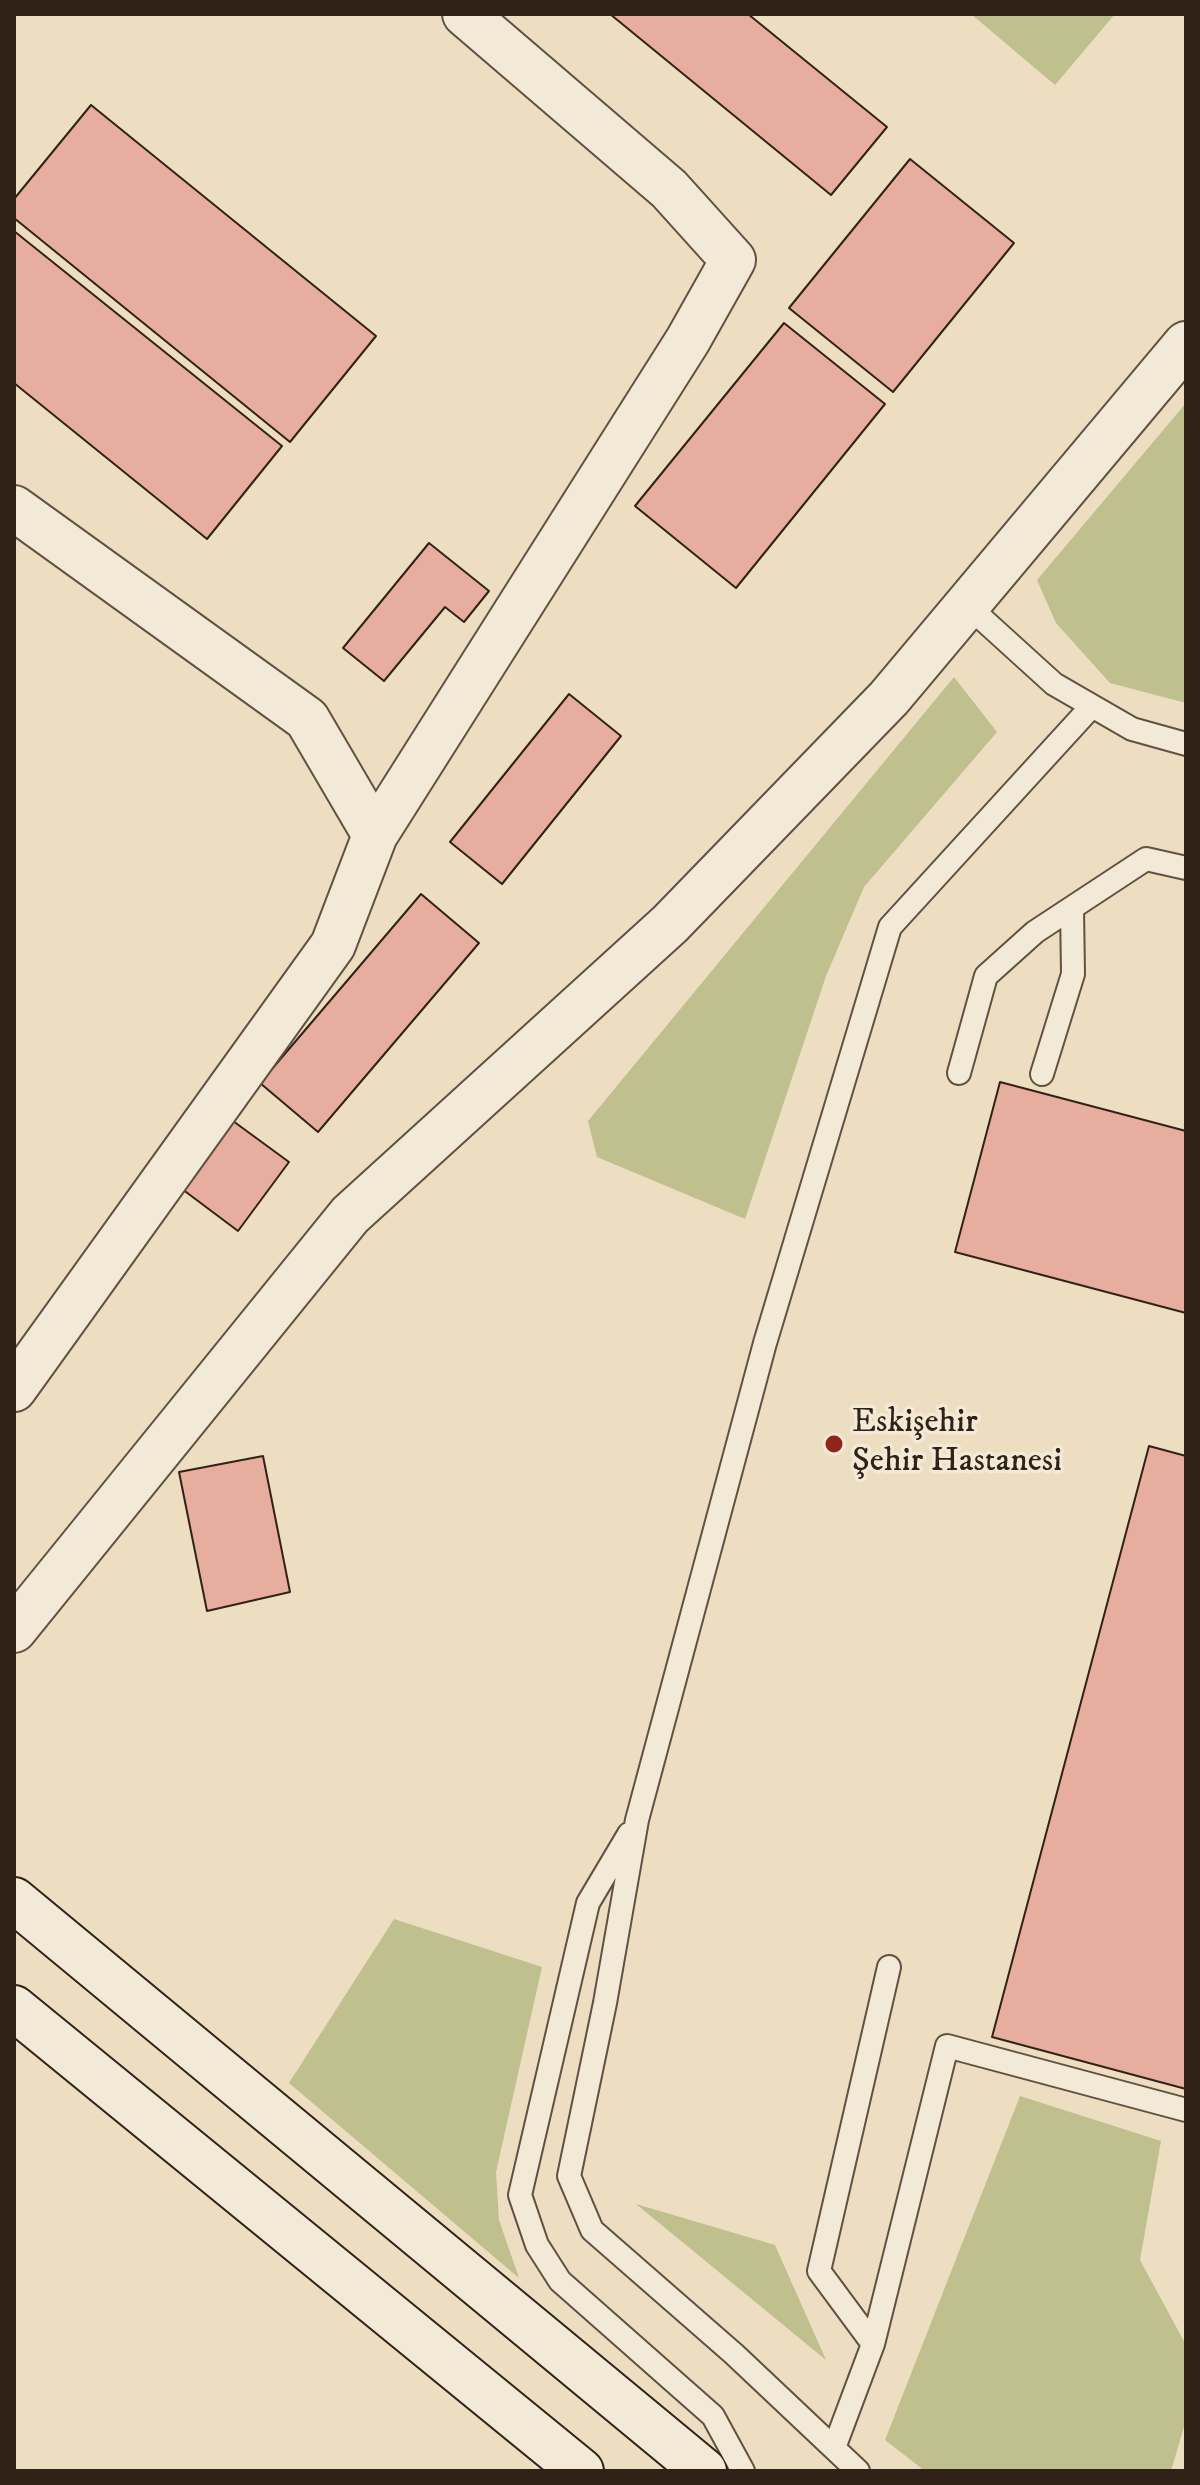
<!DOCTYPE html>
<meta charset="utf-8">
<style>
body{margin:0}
#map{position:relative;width:1200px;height:2485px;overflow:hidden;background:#edddc1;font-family:"IM FELL DW Pica",serif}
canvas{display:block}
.frame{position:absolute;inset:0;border:16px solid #312217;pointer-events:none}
</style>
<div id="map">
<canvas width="1200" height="2485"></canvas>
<div class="frame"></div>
</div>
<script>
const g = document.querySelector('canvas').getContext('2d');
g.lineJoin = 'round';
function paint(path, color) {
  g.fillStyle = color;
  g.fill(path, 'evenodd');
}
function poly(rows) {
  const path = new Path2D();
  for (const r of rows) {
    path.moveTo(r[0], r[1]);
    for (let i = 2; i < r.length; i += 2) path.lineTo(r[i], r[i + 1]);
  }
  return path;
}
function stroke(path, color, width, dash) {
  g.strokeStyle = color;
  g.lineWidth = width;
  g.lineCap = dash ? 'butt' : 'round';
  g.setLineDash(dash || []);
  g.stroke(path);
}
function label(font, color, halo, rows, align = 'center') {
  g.font = font + ' "IM FELL DW Pica",serif';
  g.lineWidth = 7;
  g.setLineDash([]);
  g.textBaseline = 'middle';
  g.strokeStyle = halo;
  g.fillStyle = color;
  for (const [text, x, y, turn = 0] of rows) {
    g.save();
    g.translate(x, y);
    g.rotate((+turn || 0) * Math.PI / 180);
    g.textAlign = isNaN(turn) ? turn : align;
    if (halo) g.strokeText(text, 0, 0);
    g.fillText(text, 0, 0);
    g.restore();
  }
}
paint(poly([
 [971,14,1115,14,1055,85],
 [1186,403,1186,703,1110,683,1056,623,1037,580],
 [954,677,997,732,864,887,826,976,745,1219,597,1157,588,1121],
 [394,1919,542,1967,496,2172,499,2220,519,2278,289,2083],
 [1020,2096,1161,2141,1140,2260,1186,2345,1186,2420,1171,2471,925,2471,885,2440],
 [636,2204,775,2245,826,2360]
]), '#c0bf8e');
const building = poly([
 [610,14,748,14,887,127,831,195,610,14],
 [91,105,376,336,290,442,14,218,14,199,91,105],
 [910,159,1014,243,893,392,789,308,910,159],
 [14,231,282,446,207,539,14,383,14,231],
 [784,323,885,404,736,588,635,506,784,323],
 [429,543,489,591,464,622,445,607,384,681,343,648,429,543],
 [569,694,621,736,502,884,450,842,569,694],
 [421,894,479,943,318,1132,260,1083,421,894],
 [1000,1082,1186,1131,1186,1313,955,1252,1000,1082],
 [233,1121,289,1162,238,1231,182,1189,233,1121],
 [1149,1446,1186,1456,1186,2089,992,2037,1149,1446],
 [263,1456,290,1592,207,1611,179,1472,263,1456]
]);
paint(building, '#e7ad9e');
stroke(building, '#312217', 2);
const service = poly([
 [967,605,1054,684,1132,729,1186,744],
 [959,1073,986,976,1035,932,1146,859,1186,868],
 [1042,1074,1073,974,1072,908],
 [629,1834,588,1903,520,2195,537,2245,560,2281,713,2416,743,2471],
 [873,2344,947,2046,1186,2110],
 [834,2448,873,2344,819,2271,889,1967],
 [858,2471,734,2354,592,2230,569,2176,605,2003,637,1820,765,1343,890,927,1092,706]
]);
const minor = poly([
 [14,508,307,719,375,835,333,945,14,1389],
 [375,835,688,340,733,260,669,189,465,14]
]);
const tertiary = poly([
 [14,1630,350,1215,670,924,889,698,1186,344]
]);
const secondary = poly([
 [14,1900,704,2471],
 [14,2008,581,2471]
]);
stroke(service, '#605142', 26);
stroke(minor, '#605142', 48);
stroke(tertiary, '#605142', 48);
stroke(secondary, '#312217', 48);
stroke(service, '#f3e9d7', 22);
stroke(minor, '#f3e9d7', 44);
stroke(tertiary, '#f3e9d7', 44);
stroke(secondary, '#f3e9d7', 44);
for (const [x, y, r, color] of [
 [834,1444,10,"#8f2418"]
]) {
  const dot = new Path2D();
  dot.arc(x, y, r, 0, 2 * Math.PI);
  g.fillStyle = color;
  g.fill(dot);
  stroke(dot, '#f3e9d7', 3);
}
label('34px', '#312217', '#f3e9d7', [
 ["Eskişehir",852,1424],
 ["Şehir Hastanesi",852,1463]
], 'left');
</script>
